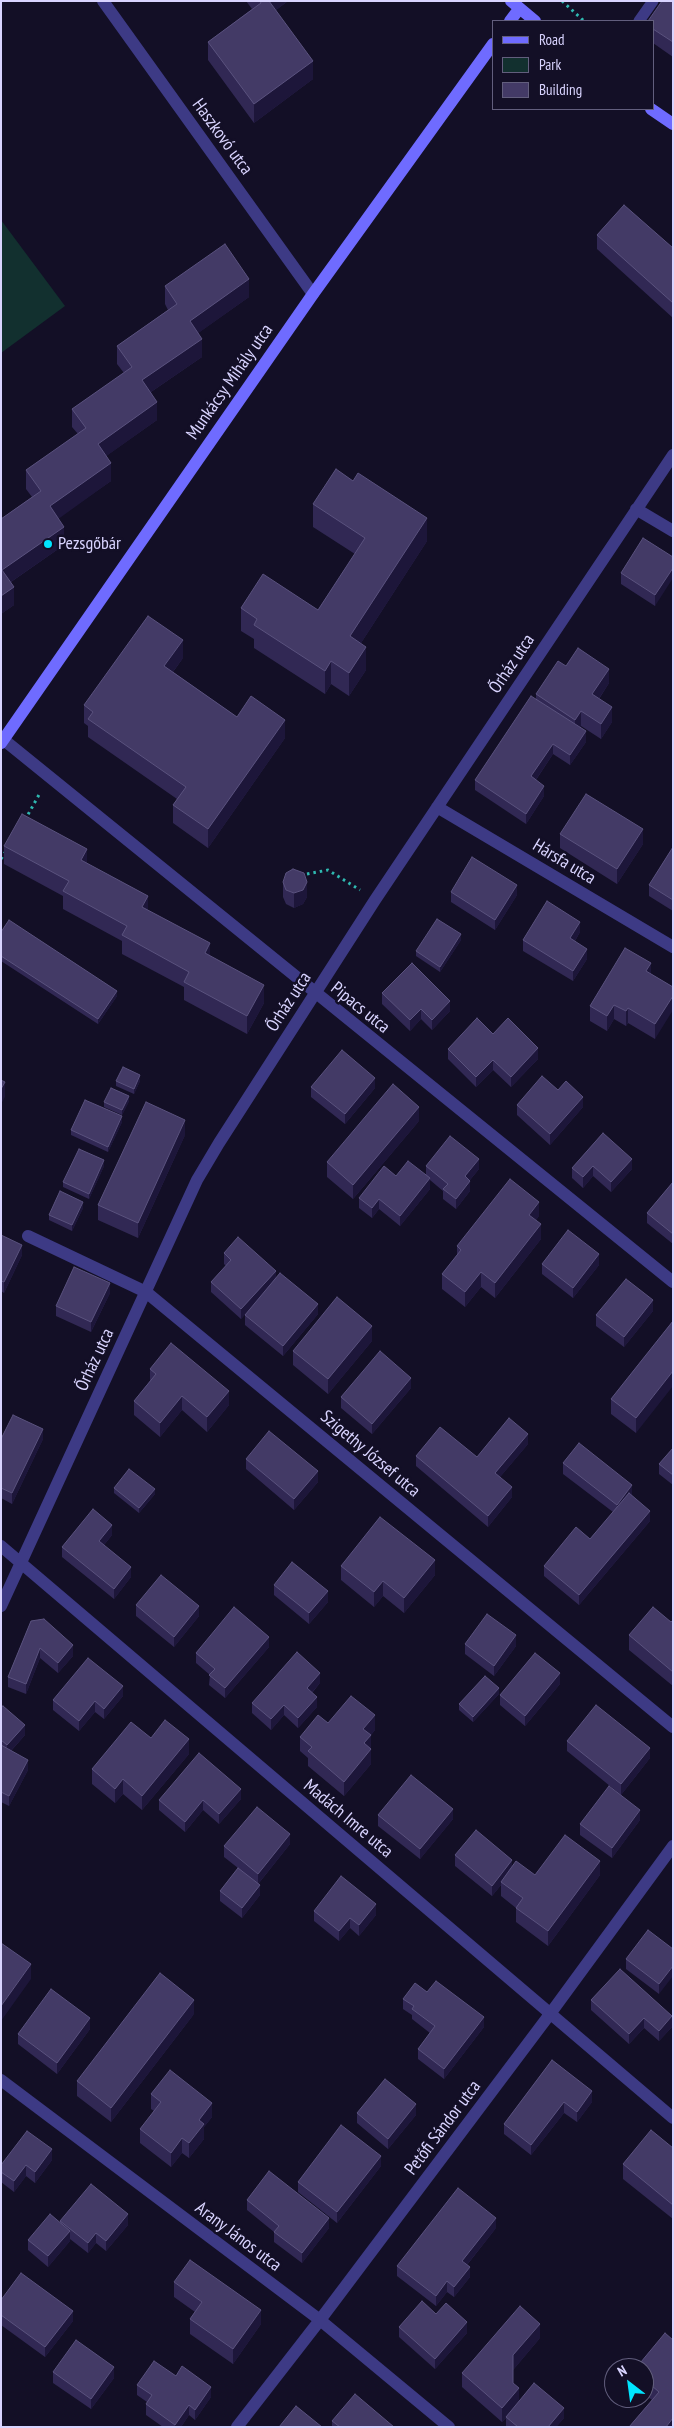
<!DOCTYPE html>
<meta charset="utf-8">
<style>
body{margin:0}
#map{position:relative;width:674px;height:2428px;overflow:hidden;background:#130f26;font-family:"PT Sans Narrow",sans-serif}
canvas{display:block}
.frame{position:absolute;inset:0;border:2px solid #d9d4ff;pointer-events:none}
.legend{position:absolute;left:492px;top:20px;width:162px;height:90px;box-sizing:border-box;background:#130f26;border:1px solid #625e7d;margin:0;padding:6px 9px;list-style:none;font-size:15px;color:#d9d4ff}
.legend li{display:flex;align-items:center;gap:10px;height:25px}
.legend b{width:25px;border:1px solid #625e7d}
.north{position:absolute;left:604px;top:2358px;width:50px;height:50px;box-sizing:border-box;background:#130f26;border:1px solid #625e7d;border-radius:50%;rotate:330deg;font-size:14px;font-weight:700;line-height:20px;text-align:center;color:#d9d4ff}
.north::after{content:'';display:block;margin:auto;width:18px;height:22px;background:#00e5ff;clip-path:polygon(50% 0,100% 100%,50% 72%,0 100%)}
</style>
<div id="map">
<canvas width="674" height="2428"></canvas>
<div class="frame"></div>
<ul class="legend">
<li><b style="height:6px;background:#6f6bff"></b>Road</li>
<li><b style="height:14px;background:#12302f"></b>Park</li>
<li><b style="height:14px;background:#433a66"></b>Building</li>
</ul>
<div class="north">N</div>
</div>
<script>
const g = document.querySelector('canvas').getContext('2d');
g.lineJoin = 'round';
function paint(path, color) {
  g.fillStyle = color;
  g.fill(path, 'evenodd');
}
function poly(rows) {
  const path = new Path2D();
  for (const r of rows) {
    path.moveTo(r[0], r[1]);
    for (let i = 2; i < r.length; i += 2) path.lineTo(r[i], r[i + 1]);
  }
  return path;
}
function stroke(path, color, width, dash) {
  g.strokeStyle = color;
  g.lineWidth = width;
  g.lineCap = dash ? 'butt' : 'round';
  g.setLineDash(dash || []);
  g.stroke(path);
}
function label(font, color, halo, rows, align = 'center') {
  g.font = font + ' "PT Sans Narrow",sans-serif';
  g.lineWidth = 5;
  g.setLineDash([]);
  g.textBaseline = 'middle';
  g.strokeStyle = halo;
  g.fillStyle = color;
  for (const [text, x, y, turn = 0] of rows) {
    g.save();
    g.translate(x, y);
    g.rotate((+turn || 0) * Math.PI / 180);
    g.textAlign = isNaN(turn) ? turn : align;
    if (halo) g.strokeText(text, 0, 0);
    g.fillText(text, 0, 0);
    g.restore();
  }
}
paint(poly([
 [1,220,65,306,1,353]
]), '#12302f');
stroke(poly([
 [562,1,584,21],
 [25,820,40,793],
 [1,859,6,851],
 [307,874,328,870,360,890]
]), '#2fb8b0', 3, [2.5, 4]);
stroke(poly([
 [639,21,653,1]
]), '#3d3a85', 11);
stroke(poly([
 [103,1,313,294],
 [636,509,673,531],
 [4,740,673,1282],
 [437,807,673,947],
 [28,1236,146,1292,673,1727],
 [1,1546,673,2118],
 [1,1606,197,1180,219,1143,375,900,673,455],
 [1,2080,320,2320,449,2427],
 [237,2427,320,2320,550,2014,673,1846]
]), '#3d3a85', 12);
stroke(poly([
 [511,1,535,21],
 [510,21,519,9],
 [651,109,673,124],
 [1,743,313,294,493,44]
]), '#6f6bff', 12);
paint(poly([
 [246,1,288,1,276,10,313,79,254,123,208,60,208,42,252,9],
 [673,1,673,57,653,43,653,21],
 [597,235,673,248,673,318,597,249],
 [165,286,249,297,198,333,202,357,151,392,157,420,106,456,111,481,58,518,64,545,11,582,14,605,1,614,1,519,32,497,26,489,26,470,78,434,72,427,72,409,124,373,117,364,117,346,168,310,165,304],
 [313,504,427,541,361,643,366,670,349,696,331,684,325,694,254,648,254,639,241,631,241,608,318,610,355,554,313,527],
 [673,557,655,606,621,584,621,573],
 [183,658,173,672,237,717,285,738,208,848,173,823,173,805,177,799,88,737,88,726,84,723,84,705],
 [566,666,609,683,599,699,612,722,601,739,581,726,580,727,586,742,570,765,553,754,536,780,544,796,526,824,475,790,475,780,536,699,536,694],
 [560,834,643,844,617,884,560,848],
 [4,846,87,863,148,910,210,956,264,1003,247,1034,184,1000,184,987,122,954,122,941,63,909,63,896,4,864],
 [673,847,673,911,649,896,649,885],
 [283,882,307,897,303,904,294,908,286,904,283,897],
 [451,892,517,895,495,930,451,902],
 [1,932,117,996,98,1024,1,961],
 [580,932,575,941,587,959,573,981,523,951,523,940],
 [461,940,440,972,416,956,416,951],
 [651,974,673,987,655,1039,628,1023,626,1026,614,1019,607,1031,590,1021,590,1006],
 [382,993,450,1011,432,1030,421,1019,410,1031,382,1004],
 [493,1034,538,1059,511,1087,493,1070,476,1087,448,1059,448,1049],
 [116,1081,140,1081,134,1094,116,1086],
 [311,1087,375,1088,345,1124,311,1097],
 [558,1090,583,1107,550,1145,517,1115,517,1105],
 [129,1101,122,1115,104,1107,104,1102],
 [419,1121,353,1199,327,1177,327,1162],
 [122,1122,108,1152,71,1135,71,1130],
 [603,1133,632,1169,611,1192,593,1176,583,1188,572,1178,572,1168],
 [185,1135,138,1238,98,1220,98,1205],
 [104,1166,89,1199,63,1187,63,1182],
 [426,1166,479,1169,470,1180,470,1191,456,1209,443,1199,443,1191,430,1180,430,1189,400,1226,379,1209,372,1218,359,1208,359,1198,396,1176,426,1175],
 [673,1182,673,1244,647,1223,647,1213],
 [83,1208,72,1231,49,1220,49,1215],
 [539,1216,536,1220,541,1239,495,1298,481,1287,465,1307,442,1289,442,1274,457,1255,457,1246],
 [1,1235,22,1255,4,1293,1,1291],
 [224,1253,276,1278,318,1314,283,1356,245,1325,245,1315,251,1307,241,1319,211,1292,211,1282,226,1266,224,1264],
 [542,1264,599,1265,573,1298,542,1274],
 [110,1293,91,1332,56,1316,56,1306],
 [653,1311,624,1347,596,1326,596,1315],
 [673,1321,636,1433,611,1414,611,1399],
 [372,1341,328,1394,293,1365,293,1351],
 [150,1369,229,1405,207,1432,182,1410,160,1437,134,1415,134,1401,150,1381],
 [411,1388,372,1434,341,1408,341,1397],
 [1,1439,43,1439,12,1504,1,1498],
 [528,1444,500,1477,512,1497,488,1527,416,1466,416,1456,477,1457],
 [673,1448,673,1485,659,1474,659,1464],
 [246,1459,318,1482,294,1510,246,1469],
 [563,1463,632,1495,632,1496,650,1521,579,1605,544,1576,544,1566,590,1539,613,1512,563,1474],
 [114,1488,155,1494,139,1513,114,1493],
 [112,1535,104,1545,131,1577,114,1599,62,1557,62,1547],
 [341,1566,435,1575,404,1613,383,1596,374,1607,341,1580],
 [274,1585,328,1602,309,1624,274,1595],
 [136,1605,199,1616,174,1647,136,1616],
 [673,1620,673,1686,629,1650,629,1635,671,1622],
 [31,1621,73,1656,58,1673,40,1658,26,1694,8,1687,8,1677],
 [465,1644,516,1646,494,1676,465,1654],
 [269,1647,225,1698,209,1685,210,1675,196,1663,196,1653],
 [320,1683,312,1693,317,1707,298,1728,284,1715,271,1730,252,1713,252,1703],
 [560,1684,525,1726,500,1705,500,1695],
 [499,1694,473,1722,459,1710,459,1704],
 [123,1696,104,1719,95,1712,79,1731,53,1710,53,1700],
 [1,1707,25,1735,11,1751,28,1770,9,1806,1,1802],
 [328,1723,375,1730,371,1735,371,1764,344,1796,308,1766,308,1758,300,1751,300,1737],
 [151,1738,189,1754,142,1810,123,1794,115,1803,92,1784,92,1769],
 [567,1741,650,1758,621,1795,567,1751],
 [241,1799,219,1824,203,1810,185,1832,159,1810,159,1800],
 [378,1815,453,1819,420,1859,378,1826],
 [640,1820,612,1858,580,1835,580,1824],
 [290,1844,259,1883,260,1895,242,1918,220,1901,220,1891,238,1868,224,1857,224,1846],
 [455,1855,512,1866,535,1875,600,1875,548,1946,516,1922,516,1908,501,1896,501,1885,492,1896,455,1866],
 [314,1911,376,1915,359,1936,350,1928,339,1941,314,1921],
 [673,1949,659,1994,626,1969,626,1959],
 [427,1992,484,2027,444,2079,418,2059,418,2049,430,2033,412,2019,412,2015,403,2009,403,1999],
 [591,2000,672,2027,659,2041,644,2028,629,2044,591,2010],
 [194,2014,111,2122,77,2096,77,2081],
 [90,2029,57,2074,18,2044,18,2034],
 [552,2060,592,2102,577,2122,564,2113,531,2155,504,2134,504,2124],
 [151,2094,212,2117,204,2127,204,2139,189,2158,182,2153,171,2167,140,2143,140,2129,154,2111,151,2109],
 [357,2113,416,2115,388,2149,357,2123],
 [673,2148,673,2219,623,2179,623,2164],
 [52,2160,35,2183,26,2176,14,2192,1,2182,1,2165],
 [381,2166,337,2223,298,2192,298,2182],
 [247,2200,329,2228,302,2263,274,2242,274,2232,247,2210],
 [60,2221,128,2225,106,2251,96,2243,88,2253,70,2239,70,2241,48,2267,28,2250,28,2240,60,2223],
 [496,2228,467,2265,470,2277,454,2297,447,2292,436,2306,397,2276,397,2266],
 [174,2282,261,2324,233,2364,190,2334,190,2319,195,2312,174,2297],
 [1,2300,73,2321,45,2357,1,2325],
 [436,2314,467,2333,435,2369,399,2337,399,2327],
 [540,2338,513,2370,513,2383,519,2401,564,2418,556,2427,506,2427,506,2418,502,2422,462,2387,462,2373],
 [673,2340,673,2427,652,2400,644,2394,644,2368],
 [53,2372,114,2378,91,2409,53,2383],
 [176,2376,211,2397,195,2420,189,2415,181,2427,163,2427,146,2415,146,2404,147,2402,137,2395,137,2385],
 [332,2421,394,2427,332,2427]
]), '#312854');
paint(poly([
 [267,1,288,1,267,17],
 [313,61,313,79,254,123,254,104],
 [249,279,249,297,190,339,190,321],
 [202,339,202,357,142,398,142,380],
 [157,402,157,420,98,462,98,444],
 [111,463,111,481,50,525,50,506],
 [427,518,427,541,350,660,350,636],
 [64,527,64,545,2,588,2,570],
 [673,568,673,578,655,606,655,595],
 [14,587,14,605,1,614,1,596],
 [183,640,183,658,164,684,164,666],
 [366,647,366,670,349,696,349,673],
 [331,661,331,684,325,694,325,671],
 [609,669,609,683,592,709,592,694],
 [612,707,612,722,601,739,601,724],
 [581,711,581,726,575,735,575,720],
 [285,720,285,738,208,848,208,829],
 [586,731,586,742,570,765,570,755],
 [553,744,553,754,531,787,531,776],
 [544,786,544,796,526,824,526,814],
 [643,829,643,844,617,884,617,869],
 [87,849,87,868,81,860],
 [307,882,307,897,303,904,294,908,294,893],
 [517,885,517,895,495,930,495,920],
 [148,896,148,914,142,907],
 [580,922,580,932,570,949,570,938],
 [461,934,461,940,440,972,440,967],
 [210,943,210,961,205,953],
 [587,949,587,959,573,981,573,971],
 [651,963,651,978,646,971],
 [264,985,264,1003,247,1034,247,1016],
 [117,991,117,996,98,1024,98,1019],
 [673,996,673,1010,655,1039,655,1024],
 [450,1001,450,1011,432,1030,432,1020],
 [614,1005,614,1019,607,1031,607,1016],
 [628,1008,628,1023,626,1026,626,1011],
 [421,1009,421,1019,410,1031,410,1020],
 [538,1048,538,1059,511,1087,511,1077],
 [493,1060,493,1070,476,1087,476,1077],
 [140,1075,140,1081,134,1094,134,1089],
 [375,1078,375,1088,345,1124,345,1114],
 [5,1082,5,1097,1,1104,1,1089],
 [129,1096,129,1101,122,1115,122,1110],
 [583,1097,583,1107,550,1145,550,1134],
 [419,1107,419,1121,353,1199,353,1185],
 [122,1116,122,1122,108,1152,108,1147],
 [185,1120,185,1135,138,1238,138,1223],
 [479,1159,479,1169,465,1186,465,1176],
 [632,1159,632,1169,611,1192,611,1182],
 [104,1160,104,1166,89,1199,89,1194],
 [593,1166,593,1176,583,1188,583,1177],
 [430,1178,430,1189,400,1226,400,1216],
 [470,1181,470,1191,456,1209,456,1199],
 [379,1199,379,1209,372,1218,372,1208],
 [83,1202,83,1208,72,1231,72,1225],
 [539,1202,539,1216,529,1229,529,1215],
 [541,1224,541,1239,495,1298,495,1283],
 [22,1245,22,1255,4,1293,4,1282],
 [599,1254,599,1265,573,1298,573,1288],
 [276,1271,276,1281,241,1319,241,1309],
 [481,1272,481,1287,465,1307,465,1292],
 [110,1283,110,1293,91,1332,91,1322],
 [653,1300,653,1311,624,1347,624,1337],
 [318,1304,318,1314,283,1356,283,1346],
 [372,1326,372,1341,328,1394,328,1379],
 [673,1371,673,1386,636,1433,636,1418],
 [411,1378,411,1388,372,1434,372,1424],
 [229,1391,229,1405,207,1432,207,1417],
 [182,1396,182,1410,160,1437,160,1423],
 [43,1429,43,1439,12,1504,12,1493],
 [528,1434,528,1444,495,1483,495,1473],
 [318,1471,318,1482,294,1510,294,1499],
 [632,1485,632,1495,617,1515,617,1505],
 [512,1487,512,1497,488,1527,488,1516],
 [155,1489,155,1494,139,1513,139,1508],
 [650,1511,650,1521,579,1605,579,1595],
 [112,1525,112,1535,99,1551,99,1541],
 [435,1560,435,1575,404,1613,404,1598],
 [131,1567,131,1577,114,1599,114,1589],
 [383,1581,383,1596,374,1607,374,1592],
 [328,1591,328,1602,309,1624,309,1613],
 [199,1606,199,1616,174,1647,174,1637],
 [516,1635,516,1646,494,1676,494,1666],
 [269,1637,269,1647,225,1698,225,1688],
 [73,1645,73,1656,58,1673,58,1663],
 [40,1648,40,1658,26,1694,26,1684],
 [320,1673,320,1683,307,1698,307,1688],
 [560,1673,560,1684,525,1726,525,1716],
 [123,1686,123,1696,104,1719,104,1709],
 [499,1688,499,1694,473,1722,473,1717],
 [317,1697,317,1707,298,1728,298,1718],
 [95,1701,95,1712,79,1731,79,1721],
 [284,1705,284,1715,271,1730,271,1719],
 [375,1715,375,1730,363,1744,363,1729],
 [25,1725,25,1735,7,1755,7,1745],
 [371,1735,371,1764,344,1796,344,1782,364,1743],
 [189,1739,189,1754,142,1810,142,1796],
 [650,1748,650,1758,621,1795,621,1784],
 [28,1760,28,1770,9,1806,9,1796],
 [123,1779,123,1794,115,1803,115,1789],
 [241,1789,241,1799,219,1824,219,1814],
 [203,1800,203,1810,185,1832,185,1822],
 [453,1809,453,1819,420,1859,420,1849],
 [640,1810,640,1820,612,1858,612,1848],
 [290,1834,290,1844,258,1884,258,1874],
 [512,1860,512,1870,501,1882,501,1885,492,1896,492,1886],
 [600,1861,600,1875,548,1946,548,1931],
 [260,1885,260,1895,242,1918,242,1908],
 [376,1904,376,1915,359,1936,359,1925],
 [350,1918,350,1928,339,1941,339,1931],
 [31,1964,31,1979,1,2021,1,2006],
 [673,1966,673,1976,659,1994,659,1984],
 [194,2000,194,2014,111,2122,111,2108],
 [672,2016,672,2027,659,2041,659,2031],
 [484,2017,484,2027,444,2079,444,2069],
 [90,2018,90,2029,57,2074,57,2063],
 [644,2018,644,2028,629,2044,629,2034],
 [592,2091,592,2102,577,2122,577,2112],
 [564,2102,564,2113,531,2155,531,2145],
 [212,2103,212,2117,204,2127,204,2139,189,2158,189,2143,199,2120],
 [416,2104,416,2115,388,2149,388,2139],
 [182,2138,182,2153,171,2167,171,2153],
 [52,2149,52,2160,35,2183,35,2172],
 [381,2156,381,2166,337,2223,337,2212],
 [26,2165,26,2176,14,2192,14,2181],
 [128,2214,128,2225,106,2251,106,2241],
 [329,2218,329,2228,302,2263,302,2253],
 [496,2218,496,2228,462,2271,462,2261],
 [70,2231,70,2241,48,2267,48,2256],
 [96,2233,96,2243,88,2253,88,2243],
 [470,2267,470,2277,454,2297,454,2287],
 [447,2281,447,2292,436,2306,436,2296],
 [261,2310,261,2324,233,2364,233,2349],
 [73,2311,73,2321,45,2357,45,2347],
 [467,2322,467,2333,435,2369,435,2359],
 [540,2324,540,2338,513,2370,513,2355],
 [114,2367,114,2378,91,2409,91,2399],
 [211,2387,211,2397,195,2420,195,2410],
 [519,2388,519,2403,502,2422,502,2408],
 [189,2405,189,2415,181,2427,175,2427,175,2425],
 [564,2408,564,2418,556,2427,548,2427],
 [673,2418,673,2427,666,2427]
]), '#1d163a');
const building = poly([
 [260,1,269,1,313,61,254,104,208,42,261,3,260,1],
 [662,1,673,1,673,42,653,29,653,21,648,21,662,1],
 [624,205,673,248,673,303,597,235,624,205],
 [225,244,249,279,190,321,202,339,142,380,157,402,98,444,111,463,50,506,64,527,2,570,14,587,1,596,1,519,41,491,26,470,86,428,72,409,132,367,117,346,177,304,165,286,225,244],
 [336,469,353,481,358,473,427,518,350,636,366,647,349,673,331,661,325,671,254,625,257,619,241,608,263,574,318,610,365,538,313,504,336,469],
 [643,538,673,557,673,568,655,595,621,573,643,538],
 [148,616,183,640,164,666,237,717,251,696,285,720,208,829,173,805,186,787,88,719,93,712,84,705,148,616],
 [578,648,609,669,592,694,612,707,601,724,581,711,575,720,536,694,558,661,566,666,578,648],
 [531,696,586,731,570,755,553,744,531,776,544,786,526,814,475,780,531,696],
 [586,794,643,829,617,869,560,834,586,794],
 [22,814,87,849,81,860,148,896,142,907,210,943,205,953,264,985,247,1016,184,982,189,972,122,935,127,926,63,891,69,881,4,846,22,814],
 [673,847,673,900,649,885,673,847],
 [472,857,517,885,495,920,451,892,472,857],
 [293,869,304,873,307,882,303,890,294,893,286,890,283,882,286,873,293,869],
 [547,901,580,922,570,938,587,949,573,971,523,940,547,901],
 [437,919,461,934,440,967,416,951,437,919],
 [9,920,117,991,98,1019,1,956,1,932,9,920],
 [625,948,651,963,646,971,673,987,673,996,655,1024,628,1008,626,1011,614,1005,607,1016,590,1006,625,948],
 [412,963,450,1001,432,1020,421,1009,410,1020,382,993,412,963],
 [477,1018,493,1034,508,1018,538,1048,511,1077,493,1060,476,1077,448,1049,477,1018],
 [342,1050,375,1078,345,1114,311,1087,342,1050],
 [123,1067,140,1075,134,1089,116,1081,123,1067],
 [542,1076,558,1090,566,1081,583,1097,550,1134,517,1105,542,1076],
 [1,1080,5,1082,1,1089,1,1080],
 [393,1084,419,1107,353,1185,327,1162,393,1084],
 [111,1088,129,1096,122,1110,104,1102,111,1088],
 [85,1100,122,1116,108,1147,71,1130,85,1100],
 [146,1102,185,1120,138,1223,98,1205,146,1102],
 [603,1133,632,1159,611,1182,593,1166,583,1177,572,1168,603,1133],
 [450,1136,479,1159,465,1176,470,1181,456,1199,443,1189,448,1184,426,1166,450,1136],
 [79,1149,104,1160,89,1194,63,1182,79,1149],
 [408,1161,430,1178,400,1216,379,1199,372,1208,359,1198,384,1166,396,1176,408,1161],
 [510,1179,539,1202,529,1215,541,1224,495,1283,481,1272,465,1292,442,1274,461,1250,457,1246,510,1179],
 [673,1182,673,1234,647,1213,673,1182],
 [60,1191,83,1202,72,1225,49,1215,60,1191],
 [568,1230,599,1254,573,1288,542,1264,568,1230],
 [1,1235,22,1245,4,1282,1,1281,1,1235],
 [238,1237,276,1271,241,1309,211,1282,231,1260,224,1253,238,1237],
 [74,1267,110,1283,91,1322,56,1306,74,1267],
 [280,1273,318,1304,283,1346,245,1315,280,1273],
 [626,1279,653,1300,624,1337,596,1315,626,1279],
 [337,1297,372,1326,328,1379,293,1351,337,1297],
 [673,1321,673,1371,636,1418,611,1399,673,1321],
 [171,1343,229,1391,207,1417,182,1396,160,1423,134,1401,156,1374,150,1369,171,1343],
 [380,1351,411,1378,372,1424,341,1397,380,1351],
 [13,1415,43,1429,12,1493,1,1488,1,1439,13,1415],
 [509,1418,528,1434,495,1473,512,1487,488,1516,416,1456,440,1427,477,1457,509,1418],
 [269,1431,318,1471,294,1499,246,1459,269,1431],
 [579,1443,632,1485,617,1505,563,1463,579,1443],
 [673,1448,673,1475,659,1464,673,1448],
 [129,1469,155,1489,139,1508,114,1488,129,1469],
 [629,1493,650,1511,579,1595,544,1566,576,1527,590,1539,629,1493],
 [93,1509,112,1525,99,1541,131,1567,114,1589,62,1547,93,1509],
 [380,1517,435,1560,404,1598,383,1581,374,1592,341,1566,380,1517],
 [292,1562,328,1591,309,1613,274,1585,292,1562],
 [161,1575,199,1606,174,1637,136,1605,161,1575],
 [234,1607,269,1637,225,1688,209,1675,215,1669,196,1653,234,1607],
 [653,1607,671,1622,673,1620,673,1672,629,1635,653,1607],
 [487,1614,516,1635,494,1666,465,1644,487,1614],
 [44,1619,73,1645,58,1663,40,1648,26,1684,8,1677,31,1621,44,1619],
 [297,1652,320,1673,307,1688,317,1697,298,1718,284,1705,271,1719,252,1703,297,1652],
 [535,1653,560,1673,525,1716,500,1695,535,1653],
 [88,1658,123,1686,104,1709,95,1701,79,1721,53,1700,88,1658],
 [485,1676,499,1688,473,1717,459,1704,485,1676],
 [351,1696,375,1715,363,1729,371,1735,364,1743,371,1749,344,1782,308,1751,312,1747,300,1737,318,1715,328,1723,351,1696],
 [596,1705,650,1748,621,1784,567,1741,596,1705],
 [3,1706,25,1725,7,1745,1,1740,1,1707,3,1706],
 [165,1720,189,1739,142,1796,123,1779,115,1789,92,1769,131,1722,151,1738,165,1720],
 [1,1745,28,1760,9,1796,1,1792,1,1745],
 [199,1753,241,1789,219,1814,203,1800,185,1822,159,1800,199,1753],
 [411,1775,453,1809,420,1849,378,1815,411,1775],
 [609,1786,640,1810,612,1848,580,1824,609,1786],
 [257,1807,290,1834,258,1874,224,1846,257,1807],
 [476,1830,512,1860,492,1886,455,1855,476,1830],
 [565,1835,600,1861,548,1931,516,1908,523,1898,501,1882,516,1861,535,1875,565,1835],
 [238,1868,260,1885,242,1908,220,1891,238,1868],
 [341,1876,376,1904,359,1925,350,1918,339,1931,314,1911,341,1876],
 [648,1930,673,1949,673,1966,659,1984,626,1959,648,1930],
 [1,1943,31,1964,1,2006,1,1943],
 [620,1969,672,2016,659,2031,644,2018,629,2034,591,2000,620,1969],
 [160,1973,194,2000,111,2108,77,2081,160,1973],
 [436,1981,484,2017,444,2069,418,2049,435,2026,412,2009,414,2006,403,1999,415,1983,427,1992,436,1981],
 [51,1989,90,2018,57,2063,18,2034,51,1989],
 [552,2060,592,2091,577,2112,564,2102,531,2145,504,2124,552,2060],
 [170,2070,212,2103,199,2120,204,2124,189,2143,182,2138,171,2153,140,2129,161,2102,151,2094,170,2070],
 [385,2079,416,2104,388,2139,357,2113,385,2079],
 [341,2125,381,2156,337,2212,298,2182,341,2125],
 [651,2130,673,2148,673,2205,623,2164,651,2130],
 [27,2131,52,2149,35,2172,26,2165,14,2181,1,2172,1,2165,27,2131],
 [269,2171,329,2218,302,2253,274,2232,279,2226,247,2200,269,2171],
 [91,2184,128,2214,106,2241,96,2233,88,2243,60,2221,91,2184],
 [458,2188,496,2218,462,2261,470,2267,454,2287,447,2281,436,2296,397,2266,458,2188],
 [50,2214,70,2231,48,2256,28,2240,50,2214],
 [190,2260,261,2310,233,2349,190,2319,202,2302,174,2282,190,2260],
 [21,2273,73,2311,45,2347,1,2315,1,2300,21,2273],
 [422,2301,436,2314,446,2303,467,2322,435,2359,399,2327,422,2301],
 [520,2306,540,2324,513,2355,513,2383,519,2388,502,2408,462,2373,520,2306],
 [665,2333,673,2340,673,2418,666,2427,629,2427,659,2392,644,2379,644,2368,636,2368,665,2333],
 [76,2340,114,2367,91,2399,53,2372,76,2340],
 [154,2361,176,2376,182,2366,211,2387,195,2410,189,2405,175,2425,146,2404,152,2395,137,2385,154,2361],
 [534,2383,564,2408,548,2427,518,2427,506,2417,534,2383],
 [355,2394,394,2427,340,2427,332,2421,355,2394],
 [296,2406,322,2427,279,2427,296,2406]
]);
paint(building, '#433a66');
stroke(building, '#5a527e', 1);
for (const [x, y, r, color] of [
 [48,544,5,"#00e5ff"]
]) {
  const dot = new Path2D();
  dot.arc(x, y, r, 0, 2 * Math.PI);
  g.fillStyle = color;
  g.fill(dot);
  stroke(dot, '#130f26', 2);
}
label('18px', '#d9d4ff', '#130f26', [
 ["Haszkovó utca",222,137,54],
 ["Munkácsy Mihály utca",230,382,-55],
 ["Őrház utca",512,664,-56],
 ["Hársfa utca",564,862,31],
 ["Őrház utca",289,1002,-57],
 ["Pipacs utca",360,1008,39],
 ["Őrház utca",95,1360,-65],
 ["Szigethy József utca",370,1454,40],
 ["Madách Imre utca",348,1819,40],
 ["Petőfi Sándor utca",443,2128,-53],
 ["Arany János utca",238,2237,37]
]);
label('18px', '#d9d4ff', '#130f26', [
 ["Pezsgőbár",58,544]
], 'left');
</script>
